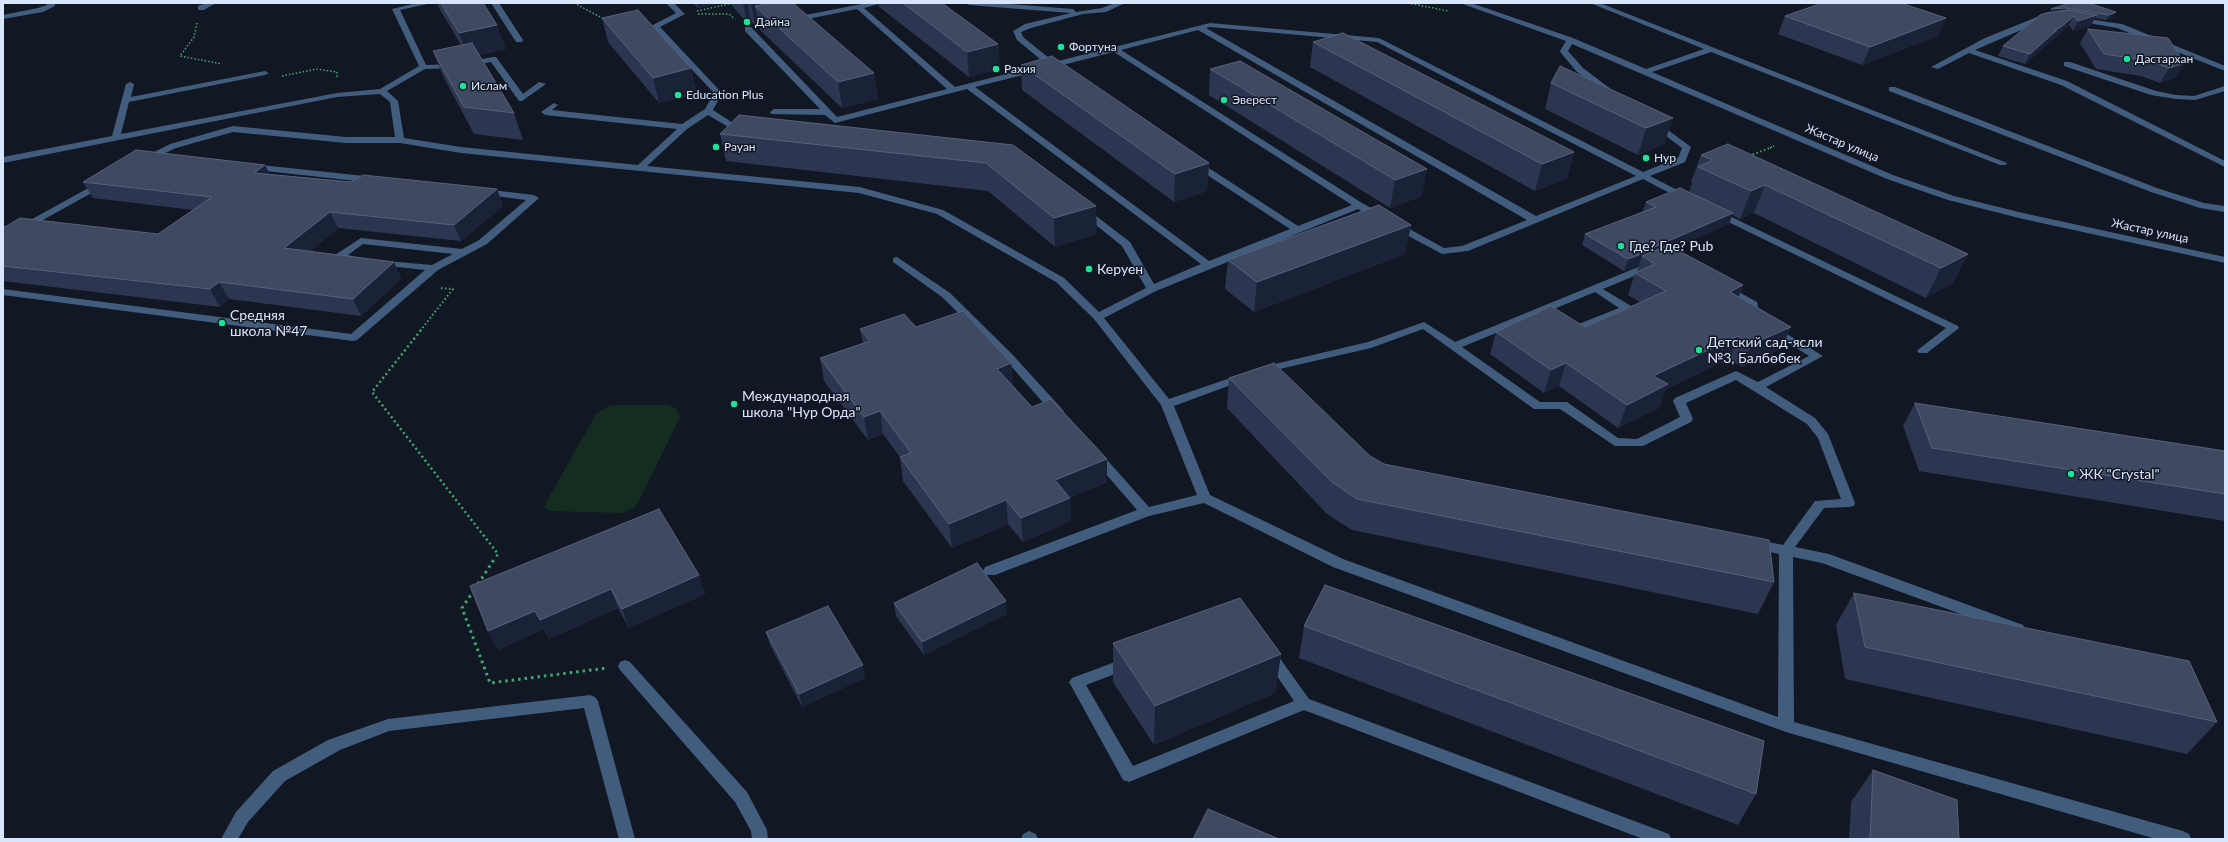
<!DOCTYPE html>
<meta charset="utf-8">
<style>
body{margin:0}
#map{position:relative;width:2228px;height:842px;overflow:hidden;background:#121724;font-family:Lato,sans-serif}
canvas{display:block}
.frame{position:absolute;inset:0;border:4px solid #d9e5fb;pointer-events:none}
</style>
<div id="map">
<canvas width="2228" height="842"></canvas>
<div class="frame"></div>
</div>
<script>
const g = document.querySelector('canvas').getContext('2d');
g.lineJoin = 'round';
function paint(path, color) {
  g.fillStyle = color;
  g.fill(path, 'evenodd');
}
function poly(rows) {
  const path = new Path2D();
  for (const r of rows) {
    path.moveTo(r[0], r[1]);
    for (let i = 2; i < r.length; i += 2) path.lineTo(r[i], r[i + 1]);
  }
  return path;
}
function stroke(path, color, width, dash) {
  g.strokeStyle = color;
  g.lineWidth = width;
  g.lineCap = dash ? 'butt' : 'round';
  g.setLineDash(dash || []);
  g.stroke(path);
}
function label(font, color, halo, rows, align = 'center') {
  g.font = font + ' Lato,sans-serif';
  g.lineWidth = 3;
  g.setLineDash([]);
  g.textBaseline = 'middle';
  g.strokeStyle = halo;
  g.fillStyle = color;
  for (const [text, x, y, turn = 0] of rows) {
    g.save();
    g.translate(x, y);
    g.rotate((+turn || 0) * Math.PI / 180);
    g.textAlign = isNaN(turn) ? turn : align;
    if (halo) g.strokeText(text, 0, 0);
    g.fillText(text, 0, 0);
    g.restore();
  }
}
paint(poly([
 [617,405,668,405,677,409,680,417,639,501,634,508,622,513,549,511,545,507,547,501,596,414,609,406]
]), '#152d21');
stroke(poly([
 [574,3,604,19],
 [1408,3,1448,11],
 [697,11,733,3],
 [698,14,729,14,735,19],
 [197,23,194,37,180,56,222,64],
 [282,76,317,69,337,72,337,79],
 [1770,148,1774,146]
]), '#3eaa70', 1.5, [1.5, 2]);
stroke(poly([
 [1749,156,1772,147],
 [420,331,453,289,439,288]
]), '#3eaa70', 2, [1.5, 2.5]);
stroke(poly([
 [421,330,372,392,498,554,495,559]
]), '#3eaa70', 2.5, [2, 3]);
stroke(poly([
 [478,584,495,558],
 [474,590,462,608,490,683,607,668]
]), '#3eaa70', 3, [2.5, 4]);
paint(poly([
 [47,3,55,3,55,6,43,12,3,19,3,15,38,8,47,5,47,3],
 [206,3,216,3,204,10,198,10,198,6,206,3],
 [417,3,432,3,400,10,426,65,456,64,493,57,496,57,523,94,539,82,546,84,522,101,519,101,491,62,456,68,425,69,387,91,398,101,404,138,461,147,638,165,677,129,545,115,541,112,554,103,558,105,552,110,682,124,705,109,714,93,651,26,676,13,666,3,674,3,685,14,660,27,722,93,713,110,747,132,740,134,708,115,687,129,647,166,860,187,943,210,1064,278,1099,312,1146,288,1122,246,1081,213,1081,209,1087,209,1130,242,1154,284,1201,264,967,89,835,123,825,115,771,114,770,112,774,109,820,109,745,31,745,27,751,27,837,117,947,89,857,9,793,22,790,22,790,18,867,3,882,3,864,8,955,87,1046,64,1017,40,1013,31,1025,24,1071,13,969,5,965,3,997,3,1073,9,1076,12,1102,8,1115,3,1125,3,1106,12,1083,14,1031,28,1021,32,1023,37,1054,62,1210,23,1379,38,1643,172,1678,158,1682,148,1650,124,1657,122,1691,147,1685,162,1650,176,1689,196,1689,200,1683,200,1643,179,1468,251,1442,254,1358,209,1156,291,1104,318,1169,399,1239,375,1247,375,1249,377,1247,379,1174,406,1210,495,1343,559,1778,717,1779,554,1749,547,1747,544,1749,541,1754,539,1783,545,1815,501,1841,499,1818,438,1807,424,1736,380,1686,403,1693,419,1691,422,1643,446,1615,446,1560,409,1534,409,1423,329,1371,348,1262,373,1256,370,1262,367,1368,342,1424,322,1455,342,1648,263,1656,263,1656,267,1603,289,1631,306,1632,308,1631,310,1574,333,1566,333,1565,331,1566,329,1619,308,1595,292,1462,347,1540,402,1567,402,1618,438,1637,439,1680,417,1673,401,1675,398,1736,371,1758,382,1809,356,1768,330,1769,328,1777,328,1823,356,1766,387,1815,418,1828,434,1855,503,1854,506,1849,507,1824,508,1795,547,1829,554,2023,625,2025,629,2023,633,2018,635,1822,563,1793,557,1794,722,2183,831,2189,834,2191,839,2156,839,1786,732,1333,567,1204,503,1149,516,995,575,985,575,983,571,985,567,1137,510,1092,458,1090,455,1092,452,1100,452,1149,507,1197,495,1161,405,1094,319,1056,282,937,214,859,193,461,153,400,143,346,143,233,132,176,148,146,162,143,163,139,160,170,144,233,126,346,137,395,137,390,102,380,94,337,97,3,163,3,157,112,136,126,84,130,82,134,84,131,97,265,71,269,73,265,75,129,102,121,134,337,93,380,89,419,66,392,9,417,3],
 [1210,27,1377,42,1636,176,1536,216,1206,28,1210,27],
 [1198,30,1527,220,1462,246,1444,248,1362,203,1121,50,1198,30],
 [1114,52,1352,205,1298,226,1198,161,1192,161,1192,165,1290,229,1209,261,975,87,1114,52],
 [491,3,499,3,523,40,522,42,516,42,491,3],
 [1460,3,1471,3,1573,38,1646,69,1704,49,1590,3,1600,3,2007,163,2006,165,2000,165,1711,52,1652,72,1893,175,1954,196,2023,213,2225,257,2225,263,2023,219,1948,200,1887,179,1572,44,1568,51,1583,68,1616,93,1609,95,1577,72,1561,53,1560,51,1566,41,1460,3],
 [2047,16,2050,16,2050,20,2042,21,1975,50,2067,81,2225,161,2225,167,2061,85,1969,53,1938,69,1931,67,1985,38,2037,17,2047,16],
 [2074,17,2122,24,2225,66,2225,71,2117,28,2077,21,2074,21,2074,17],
 [2064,62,2070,62,2156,91,2176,95,2194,96,2225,86,2225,91,2195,100,2176,99,2151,95,2064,66,2064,62],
 [1889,87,1895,87,2157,188,2204,203,2225,206,2225,212,2200,208,2151,192,1889,91,1889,87],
 [251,164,374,177,379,180,374,183,248,169,248,165,251,164],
 [103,180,106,181,106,185,3,242,3,235,103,180],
 [483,189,534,195,539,198,487,244,438,270,357,340,353,341,3,295,3,289,351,334,425,270,379,265,374,262,375,260,432,265,453,254,363,244,348,255,355,257,355,261,335,259,335,255,361,238,462,249,479,240,526,200,480,194,480,190,483,189],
 [1717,210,1958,326,1959,328,1927,353,1919,353,1917,351,1919,349,1946,328,1714,215,1714,211,1717,210],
 [897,257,950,293,1011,353,1062,409,1064,412,1062,415,1054,415,1003,357,942,297,893,262,893,258,897,257],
 [1726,285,1757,302,1761,320,1760,322,1752,322,1748,305,1722,290,1721,288,1722,286,1726,285],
 [1269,648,1274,650,1309,699,1669,834,1671,839,1643,839,1304,710,1129,782,1123,780,1069,682,1072,678,1123,659,1128,657,1133,659,1135,663,1133,667,1086,685,1133,766,1294,701,1262,654,1264,650,1269,648],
 [625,660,630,662,747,792,767,830,768,839,752,839,751,831,735,802,620,670,618,666,620,662,625,660],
 [590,695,595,697,598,701,635,839,619,839,584,708,389,731,340,750,285,781,248,822,238,839,221,839,236,812,273,771,328,740,388,719,590,695],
 [1029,831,1036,834,1038,839,1021,839,1023,834,1029,831]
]), '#425c7d');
paint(poly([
 [437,3,483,3,506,49,479,55,514,113,523,140,474,134,443,76,433,51,461,45,439,8],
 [693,3,720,3,698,8],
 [730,3,793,3,874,73,878,99,842,108,760,30,759,24,755,25,751,22,747,23],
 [878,3,942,3,998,44,1000,69,969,77,878,6],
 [2070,3,2094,3,2093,5,2114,17,2106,20,2095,18,2091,25,2073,31,2069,25,2056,37,2054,38,2052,40,2025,64,1998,56,2003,46,2049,12,2051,9],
 [1785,16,1946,18,1938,36,1862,65,1778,34],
 [602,18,691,68,697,94,659,103,608,42],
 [2088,29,2185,63,2176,77,2160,83,2141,76,2096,69,2080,43],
 [1313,42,1574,152,1567,179,1535,191,1310,67],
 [1021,65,1209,163,1207,191,1174,202,1022,90],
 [1210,69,1422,196,1390,208,1209,95],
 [1551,83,1673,118,1664,144,1638,155,1545,109],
 [720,134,1013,145,1097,234,1055,247,988,191,726,161],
 [1701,155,1968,254,1953,283,1926,298,1754,213,1740,219,1732,215,1729,224,1674,248,1743,285,1739,297,1791,327,1781,349,1742,367,1729,359,1666,389,1659,408,1618,428,1559,386,1544,393,1490,354,1496,332,1585,327,1640,302,1628,295,1635,273,1637,272,1639,265,1624,271,1582,245,1585,234,1642,213,1646,202,1689,192,1692,183,1691,182],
 [270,174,351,182,497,189,503,206,461,241,338,228,309,252,394,262,401,279,361,316,229,299,220,307,3,281,3,228,158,234,193,210,93,198,83,182],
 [1411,225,1405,254,1254,312,1225,289,1228,260],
 [916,327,1011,363,1013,386,1032,407,1107,482,1070,498,1071,521,1023,542,1008,524,952,548,903,481,900,457,883,434,868,440,824,381,820,358,863,343,860,329],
 [1229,378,1384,464,1774,582,1758,614,1352,530,1327,514,1227,408],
 [1915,403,2225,451,2225,521,1919,471,1903,426],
 [699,575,705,594,629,628,618,608,549,639,544,629,498,650,488,631,470,586],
 [1854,593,2217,722,2187,754,1845,679,1836,625],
 [894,603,1007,614,924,655,896,616],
 [1304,626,1756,794,1738,825,1299,658],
 [766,632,865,678,802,707,770,645],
 [1113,643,1281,654,1275,693,1154,745,1113,682],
 [1873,770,1959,839,1849,839,1851,802]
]), '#2d3650');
paint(poly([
 [697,3,720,3,698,8],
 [743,3,748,3,751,22,747,23],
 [751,3,785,3,755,6,759,24,755,25],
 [2066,8,2063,13,2048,14,2051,9],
 [2116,12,2114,17,2106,20,2109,15],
 [2097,15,2091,25,2073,31,2078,21],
 [2074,16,2069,25,2056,37,2054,38,2052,40,2025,64,2030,54,2054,30],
 [1946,18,1938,36,1862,65,1870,47],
 [497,25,506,49,468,57,459,33],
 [998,44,1000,69,969,77,967,52],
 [2185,63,2176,77,2160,83,2169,68],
 [691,68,697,94,659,103,653,78],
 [874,73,878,99,842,108,838,82],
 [1673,118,1664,144,1638,155,1646,128],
 [1574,152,1567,179,1535,191,1542,164],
 [1209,163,1207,191,1174,202,1175,174],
 [265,165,273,181,254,173],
 [1427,169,1422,196,1390,208,1395,180],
 [1765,185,1754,213,1740,219,1751,191],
 [497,189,503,206,461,241,454,225],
 [1096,206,1097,234,1055,247,1054,218],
 [330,212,338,228,292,265,284,248],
 [1733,213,1729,224,1651,258,1642,256,1639,265,1624,271,1628,259,1652,248],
 [1411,225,1405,254,1254,312,1257,282],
 [1968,254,1953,283,1926,298,1941,268],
 [394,262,401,279,361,316,353,299],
 [219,282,229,299,220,307,210,289],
 [1743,285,1734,308,1730,292],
 [1791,327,1781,349,1742,367,1752,344],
 [1738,336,1729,359,1666,389,1659,408,1618,428,1627,405,1653,376],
 [1011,363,1013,386,997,369],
 [1566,363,1559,386,1544,393,1551,370],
 [880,411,883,434,868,440,864,417],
 [1107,459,1107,482,1070,498,1071,521,1023,542,1021,518,1055,480],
 [1006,500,1008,524,952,548,949,524],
 [699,575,705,594,629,628,622,609],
 [611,589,618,608,549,639,540,620],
 [1006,601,1007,614,924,655,922,642],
 [535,611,544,629,498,650,488,631],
 [1281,654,1275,693,1154,745,1155,706],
 [863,665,865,678,802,707,799,694]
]), '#1a2237');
const building = poly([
 [441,3,483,3,497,25,459,33,441,3],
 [771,3,793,3,874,73,838,82,755,6,771,3],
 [903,3,942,3,998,44,967,52,903,3],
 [1822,3,1901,3,1946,18,1870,47,1785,16,1822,3],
 [2070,3,2091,3,2091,4,2116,12,2109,15,2066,8,2051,9,2070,3],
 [638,10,691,68,653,78,602,18,638,10],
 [2068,10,2097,15,2078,21,2074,16,2061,27,2054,30,2057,30,2030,54,2003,46,2040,15,2046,13,2068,10],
 [2088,29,2168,38,2185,63,2169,68,2150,61,2104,54,2088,29],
 [1343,33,1574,152,1542,164,1313,42,1343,33],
 [472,43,514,113,464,107,433,51,472,43],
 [1052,56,1209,163,1175,174,1021,65,1052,56],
 [1240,61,1427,169,1395,180,1210,69,1240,61],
 [1560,66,1673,118,1646,128,1551,83,1560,66],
 [739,115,1013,145,1096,206,1054,218,986,163,720,134,739,115],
 [1728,144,1968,254,1941,268,1765,185,1751,191,1698,167,1713,160,1701,155,1728,144],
 [136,150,265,165,254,173,351,182,363,175,497,189,454,225,330,212,284,248,394,262,353,299,219,282,210,289,3,266,3,228,20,218,158,234,212,197,83,182,136,150],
 [1680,188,1733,213,1652,248,1654,249,1628,259,1585,234,1656,207,1646,202,1680,188],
 [1379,205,1411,225,1257,282,1228,260,1379,205],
 [1668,245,1743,285,1730,292,1791,327,1752,344,1738,336,1653,376,1668,384,1627,405,1566,363,1551,370,1496,332,1551,306,1585,327,1666,291,1635,273,1655,264,1642,256,1668,245],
 [963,311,1011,363,997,369,1032,407,1051,399,1107,459,1055,480,1070,498,1021,518,1006,500,949,524,900,457,911,453,880,411,864,417,820,358,870,341,860,329,904,314,916,327,963,311],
 [1274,363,1370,456,1384,464,1769,540,1774,582,1357,499,1332,482,1229,378,1274,363],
 [1915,403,2225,451,2225,494,1932,448,1915,403],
 [659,509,699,575,622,609,611,589,540,620,535,611,488,631,470,586,659,509],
 [977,563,1006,601,922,642,894,603,977,563],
 [1325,585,1764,741,1756,794,1304,626,1325,585],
 [1854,593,2189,661,2217,722,1865,647,1854,593],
 [1240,598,1281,654,1155,706,1113,643,1240,598],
 [828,606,863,665,799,694,766,632,828,606],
 [1873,770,1957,800,1959,839,1870,839,1873,770],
 [1208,809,1279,839,1193,839,1208,809]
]);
paint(building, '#3f4962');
stroke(building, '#58617a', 1);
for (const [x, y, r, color] of [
 [747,22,4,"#1be498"],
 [1061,47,4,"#1be498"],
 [2127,59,4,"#1be498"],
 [996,69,4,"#1be498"],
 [463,86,4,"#1be498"],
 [678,95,4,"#1be498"],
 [1224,100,4,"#1be498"],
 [716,147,4,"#1be498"],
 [1646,158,4,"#1be498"],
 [1621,246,4,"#1be498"],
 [1089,269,4,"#1be498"],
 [222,323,4,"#1be498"],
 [1699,350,4,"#1be498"],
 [734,404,4,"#1be498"],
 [2071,474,4,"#1be498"]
]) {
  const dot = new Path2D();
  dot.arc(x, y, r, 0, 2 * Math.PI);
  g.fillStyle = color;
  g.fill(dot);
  stroke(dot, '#121724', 1.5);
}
label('12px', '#d9e5fb', '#121724', [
 ["Дайна",755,22],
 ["Фортуна",1069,47],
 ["Дастархан",2135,59],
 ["Рахия",1004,69],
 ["Ислам",471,86],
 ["Education Plus",686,95],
 ["Эверест",1232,100],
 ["Рауан",724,147],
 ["Нур",1654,158]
], 'left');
label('12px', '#d9e5fb', '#121724', [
 ["Жастар улица",1842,143,23],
 ["Жастар улица",2150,231,12]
]);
label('14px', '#d9e5fb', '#121724', [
 ["Где? Где? Pub",1629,246],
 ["Керуен",1097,269],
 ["Средняя",230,315],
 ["школа №47",230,331],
 ["Детский сад-ясли",1707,342],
 ["№3, Балбөбек",1707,358],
 ["Международная",742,396],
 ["школа \"Нур Орда\"",742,412],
 ["ЖК \"Crystal\"",2079,474]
], 'left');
</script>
